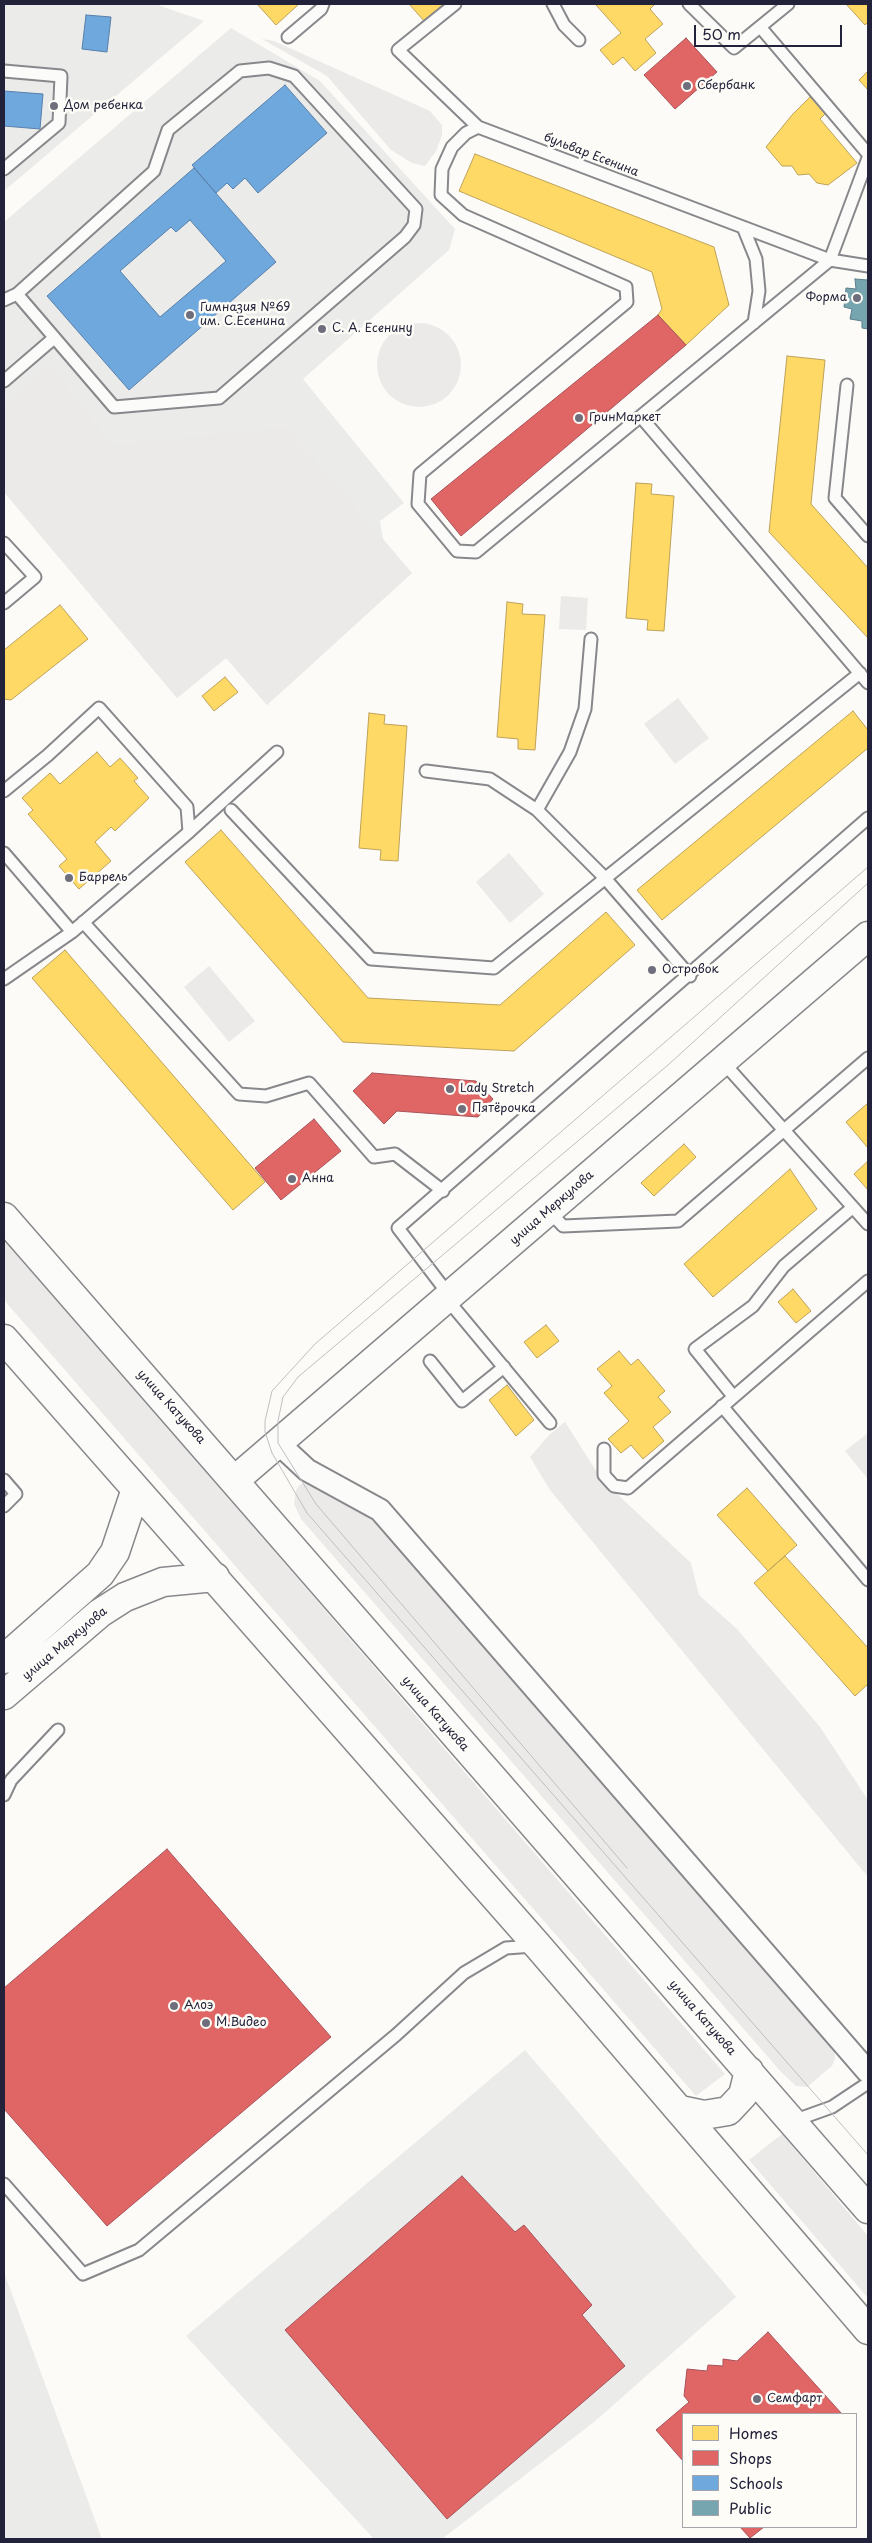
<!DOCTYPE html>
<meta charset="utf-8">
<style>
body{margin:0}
#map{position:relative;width:872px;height:2543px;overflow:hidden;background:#fcfbf8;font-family:"Playpen Sans",sans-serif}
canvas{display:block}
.frame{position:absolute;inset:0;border:5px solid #22223b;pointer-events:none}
.legend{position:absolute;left:682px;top:2413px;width:175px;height:115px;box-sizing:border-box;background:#fdfcf7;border:1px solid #a5a5ac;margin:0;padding:6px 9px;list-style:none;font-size:15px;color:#22223b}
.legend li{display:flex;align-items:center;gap:10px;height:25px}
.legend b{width:25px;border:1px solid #a5a5ac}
.scale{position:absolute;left:694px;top:25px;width:148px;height:22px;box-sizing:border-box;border:2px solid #22223b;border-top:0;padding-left:6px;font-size:15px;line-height:18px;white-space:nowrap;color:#22223b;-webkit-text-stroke:4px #fdfcf7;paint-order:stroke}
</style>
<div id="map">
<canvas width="872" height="2543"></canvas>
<div class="frame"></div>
<ul class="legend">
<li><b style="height:14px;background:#ffd966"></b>Homes</li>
<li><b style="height:14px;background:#e06666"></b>Shops</li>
<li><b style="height:14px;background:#6fa8dc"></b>Schools</li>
<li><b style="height:14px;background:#76a5af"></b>Public</li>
</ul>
<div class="scale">50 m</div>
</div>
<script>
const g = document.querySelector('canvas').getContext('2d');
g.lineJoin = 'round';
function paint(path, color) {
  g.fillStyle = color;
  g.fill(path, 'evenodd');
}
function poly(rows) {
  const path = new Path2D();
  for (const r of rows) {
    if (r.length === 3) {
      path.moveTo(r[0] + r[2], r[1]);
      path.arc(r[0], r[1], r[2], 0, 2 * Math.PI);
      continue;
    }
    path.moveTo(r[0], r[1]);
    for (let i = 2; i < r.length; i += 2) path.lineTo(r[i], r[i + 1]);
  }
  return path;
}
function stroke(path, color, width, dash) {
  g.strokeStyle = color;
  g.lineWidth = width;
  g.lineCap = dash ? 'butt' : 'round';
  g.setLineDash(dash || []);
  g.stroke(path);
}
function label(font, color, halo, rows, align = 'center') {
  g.font = font + ' "Playpen Sans",sans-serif';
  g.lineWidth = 5;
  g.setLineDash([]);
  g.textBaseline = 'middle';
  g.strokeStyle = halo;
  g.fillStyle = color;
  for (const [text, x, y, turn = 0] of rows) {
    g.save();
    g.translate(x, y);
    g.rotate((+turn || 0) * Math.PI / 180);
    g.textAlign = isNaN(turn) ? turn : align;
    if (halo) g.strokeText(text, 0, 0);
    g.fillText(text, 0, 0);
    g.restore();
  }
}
paint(poly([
 [4,4,155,4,204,21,4,191],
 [231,28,320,81,455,229,449,250,303,379,404,503,380,521,383,539,412,573,267,705,226,658,177,698,4,492,4,222],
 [525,2050,736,2297,594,2422,442,2539,374,2539,186,2336],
 [5,2275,102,2539,4,2539]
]), '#ebebe9');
paint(poly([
 [262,39,274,41,430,111,442,125,442,135,436,151,425,166,412,163,391,150,327,76],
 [419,365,42],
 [49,364,112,445,286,427,412,573,267,705,226,658,177,698,4,492,4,406],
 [561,596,588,598,586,630,559,629],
 [678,698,709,738,675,764,644,724],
 [509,853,544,894,510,923,476,882],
 [209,966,255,1021,229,1042,184,987],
 [4,1238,725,2074,696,2096,4,1300],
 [565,1422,602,1480,691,1563,699,1595,737,1629,820,1727,868,1800,868,1877,550,1490,530,1457,549,1435],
 [868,1433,868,1479,845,1451],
 [315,1480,383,1528,834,2048,835,2059,832,2066,807,2087,796,2086,781,2072,301,1519,294,1504,296,1490,299,1485],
 [782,2134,868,2236,868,2298,749,2160]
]), '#ebeae8');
const homes = poly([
 [257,4,299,4,276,25,257,4],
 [409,4,446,4,425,22,409,4],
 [598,4,655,4,650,9,663,24,645,39,656,53,635,71,623,57,613,65,600,50,621,33,596,5,598,4],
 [846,4,868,4,868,22,865,25,846,4],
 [868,71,868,90,859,80,868,71],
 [810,97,826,113,820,119,857,163,828,185,817,183,809,174,798,175,792,166,782,166,766,147,792,115,810,97],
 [475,154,714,247,729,305,686,345,658,315,662,309,652,272,459,191,475,154],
 [787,356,825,360,811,504,868,568,868,638,769,532,787,356],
 [636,483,652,484,651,494,674,496,664,631,647,630,648,620,626,618,636,483],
 [507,602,523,604,522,614,545,615,535,750,518,749,518,739,497,737,507,602],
 [60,605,88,639,11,700,4,699,4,650,60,605],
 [225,677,238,692,214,711,202,696,225,677],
 [853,711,868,730,868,748,662,920,637,890,853,711],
 [369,713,385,715,384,724,407,726,398,861,380,860,381,850,359,848,369,713],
 [97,752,110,767,120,758,138,778,134,781,149,798,115,831,111,827,95,842,111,861,79,889,59,866,67,859,28,814,33,810,22,798,50,773,60,784,97,752],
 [221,830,368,998,500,1005,606,912,635,945,514,1051,343,1042,185,862,221,830],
 [65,950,265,1182,233,1210,32,978,65,950],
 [868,1103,868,1148,846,1122,868,1103],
 [684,1144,696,1157,654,1196,641,1183,684,1144],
 [868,1161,868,1190,854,1174,868,1161],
 [790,1169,817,1209,713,1297,684,1264,790,1169],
 [793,1289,811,1311,796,1323,778,1302,793,1289],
 [546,1325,559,1341,537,1358,524,1342,546,1325],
 [619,1351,631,1365,638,1359,665,1391,658,1397,671,1412,653,1427,664,1441,643,1459,631,1445,621,1453,608,1439,629,1421,604,1393,612,1386,597,1369,619,1351],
 [507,1385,534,1420,516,1436,489,1400,507,1385],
 [747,1488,797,1545,768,1571,717,1515,747,1488],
 [785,1556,868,1648,868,1684,855,1696,754,1583,785,1556]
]);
paint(homes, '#ffd966');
stroke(homes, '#bda259', 1);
const shops = poly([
 [686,38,717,72,675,109,644,75,686,38],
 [658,315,686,345,461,536,431,499,658,315],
 [372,1073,476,1081,493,1099,478,1117,397,1111,384,1124,353,1091,372,1073],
 [314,1119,341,1151,281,1200,255,1168,314,1119],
 [167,1849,331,2037,107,2226,4,2109,4,1988,167,1849],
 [462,2176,515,2232,524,2225,592,2305,582,2315,625,2366,447,2519,285,2330,462,2176],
 [768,2332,842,2414,683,2414,683,2461,656,2430,689,2402,684,2396,687,2369,707,2371,708,2365,723,2366,723,2359,737,2361,768,2332],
 [740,2527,764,2527,750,2538,740,2527]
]);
paint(shops, '#e06666');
stroke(shops, '#a75259', 1);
const schools = poly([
 [86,15,111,17,107,52,82,49,86,15],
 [285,85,327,133,258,193,245,178,233,189,227,183,216,193,192,165,285,85],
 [4,91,43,94,40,129,4,126,4,91],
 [194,168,276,262,129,390,47,296,194,168],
 [190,220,226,261,160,317,120,271,171,227,176,232,190,220]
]);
paint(schools, '#6fa8dc');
stroke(schools, '#5880ac', 1);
const public = poly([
 [855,279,868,280,868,329,862,328,862,321,850,319,852,309,844,307,846,288,856,289,855,279]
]);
paint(public, '#76a5af');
stroke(public, '#5d7e8c', 1);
const lane = poly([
 [455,4,398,50,478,127,830,260,868,266],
 [553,4,564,25,579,40],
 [689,4,734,48,788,4],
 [761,28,868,154],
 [288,37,321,9,323,4],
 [4,71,61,76,59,123,4,169],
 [478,127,466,133,452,147,442,169,441,195,463,215,626,287,627,302,420,474,418,504,457,551,476,552,830,260,868,158],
 [743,227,756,259,759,291,754,323],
 [4,300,17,294,154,171,168,130,240,71,269,68,294,76,416,209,414,225,405,237,219,398,114,407,17,294],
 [4,381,54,338],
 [847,385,835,498,868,536],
 [641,417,868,683],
 [4,543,35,577,4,603],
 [591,639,585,709,570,752,537,810,604,877,690,976],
 [426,771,490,779,537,810],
 [4,791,48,755,99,708,187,807,189,832,277,752],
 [231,810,371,959,494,968,860,673],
 [4,853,72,932],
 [83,922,239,1094,266,1096,309,1083,374,1157,395,1154,443,1191],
 [4,979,72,932,189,832],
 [722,1061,868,1224],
 [549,1211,563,1226,678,1221,868,1058],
 [449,1295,398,1228,868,818],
 [446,1298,550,1423],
 [430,1361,462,1401,504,1367],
 [733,1396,695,1349,753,1306,784,1266,852,1208],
 [722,1406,868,1580],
 [604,1449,604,1475,614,1486,628,1488,868,1281],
 [4,1480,16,1494,4,1506],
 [4,1795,11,1780,58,1730],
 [793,2121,832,2107,868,2083],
 [4,2184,83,2274,139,2250,396,2035,464,1973,506,1948,534,1946]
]);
const street = poly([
 [278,1443,307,1470,380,1510,868,2072]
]);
const secondary = poly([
 [4,1217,868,2209],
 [4,1339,538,1946,868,2330],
 [235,1480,868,936],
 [4,1659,100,1574,115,1552,136,1489],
 [4,1695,100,1613,125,1597,163,1582,215,1577],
 [680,2110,704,2115,728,2111,743,2095,749,2071]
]);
stroke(lane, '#88888c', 15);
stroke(street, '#88888c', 25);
stroke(secondary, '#88888c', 31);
stroke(lane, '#fbfbf9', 11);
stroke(street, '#fbfbf9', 21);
stroke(secondary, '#fbfbf9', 28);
stroke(poly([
 [868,867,315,1344,272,1391,265,1421,265,1432,272,1453,307,1513,868,2155],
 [627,1868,316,1504,278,1443,278,1421,283,1397,298,1377,668,1065,868,883]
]), '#bfbfc0', 1);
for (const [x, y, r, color] of [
 [687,86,5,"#6e6e7d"],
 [54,106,5,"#6e6e7d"],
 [857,298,5,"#6e6e7d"],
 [190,315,5,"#6e6e7d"],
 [322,329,5,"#6e6e7d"],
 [579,418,5,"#6e6e7d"],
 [69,878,5,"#6e6e7d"],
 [652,970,5,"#6e6e7d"],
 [450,1089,5,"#6e6e7d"],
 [462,1109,5,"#6e6e7d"],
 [292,1179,5,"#6e6e7d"],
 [174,2006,5,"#6e6e7d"],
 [206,2023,5,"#6e6e7d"],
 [757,2399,5,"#6e6e7d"]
]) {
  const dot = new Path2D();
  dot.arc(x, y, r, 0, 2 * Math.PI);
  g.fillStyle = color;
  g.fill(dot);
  stroke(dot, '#fdfcf7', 2);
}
label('12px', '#22223b', '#fdfcf7', [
 ["Сбербанк",697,86],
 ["Дом ребенка",64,106],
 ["Форма",847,298,"right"],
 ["Гимназия №69",200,308],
 ["им. С.Есенина",200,322],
 ["С. А. Есенину",332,329],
 ["ГринМаркет",589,418],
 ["Баррель",79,878],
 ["Островок",662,970],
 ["Lady Stretch",460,1089],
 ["Пятёрочка",472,1109],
 ["Анна",302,1179],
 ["Алоэ",184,2006],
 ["М.Видео",216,2023],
 ["Семфарт",767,2399]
], 'left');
label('12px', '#22223b', '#fdfcf7', [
 ["бульвар Есенина",591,155,21],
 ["улица Меркулова",552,1208,-41],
 ["улица Катукова",171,1407,48],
 ["улица Меркулова",65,1644,-40],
 ["улица Катукова",435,1714,49],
 ["улица Катукова",702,2018,49]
]);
</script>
